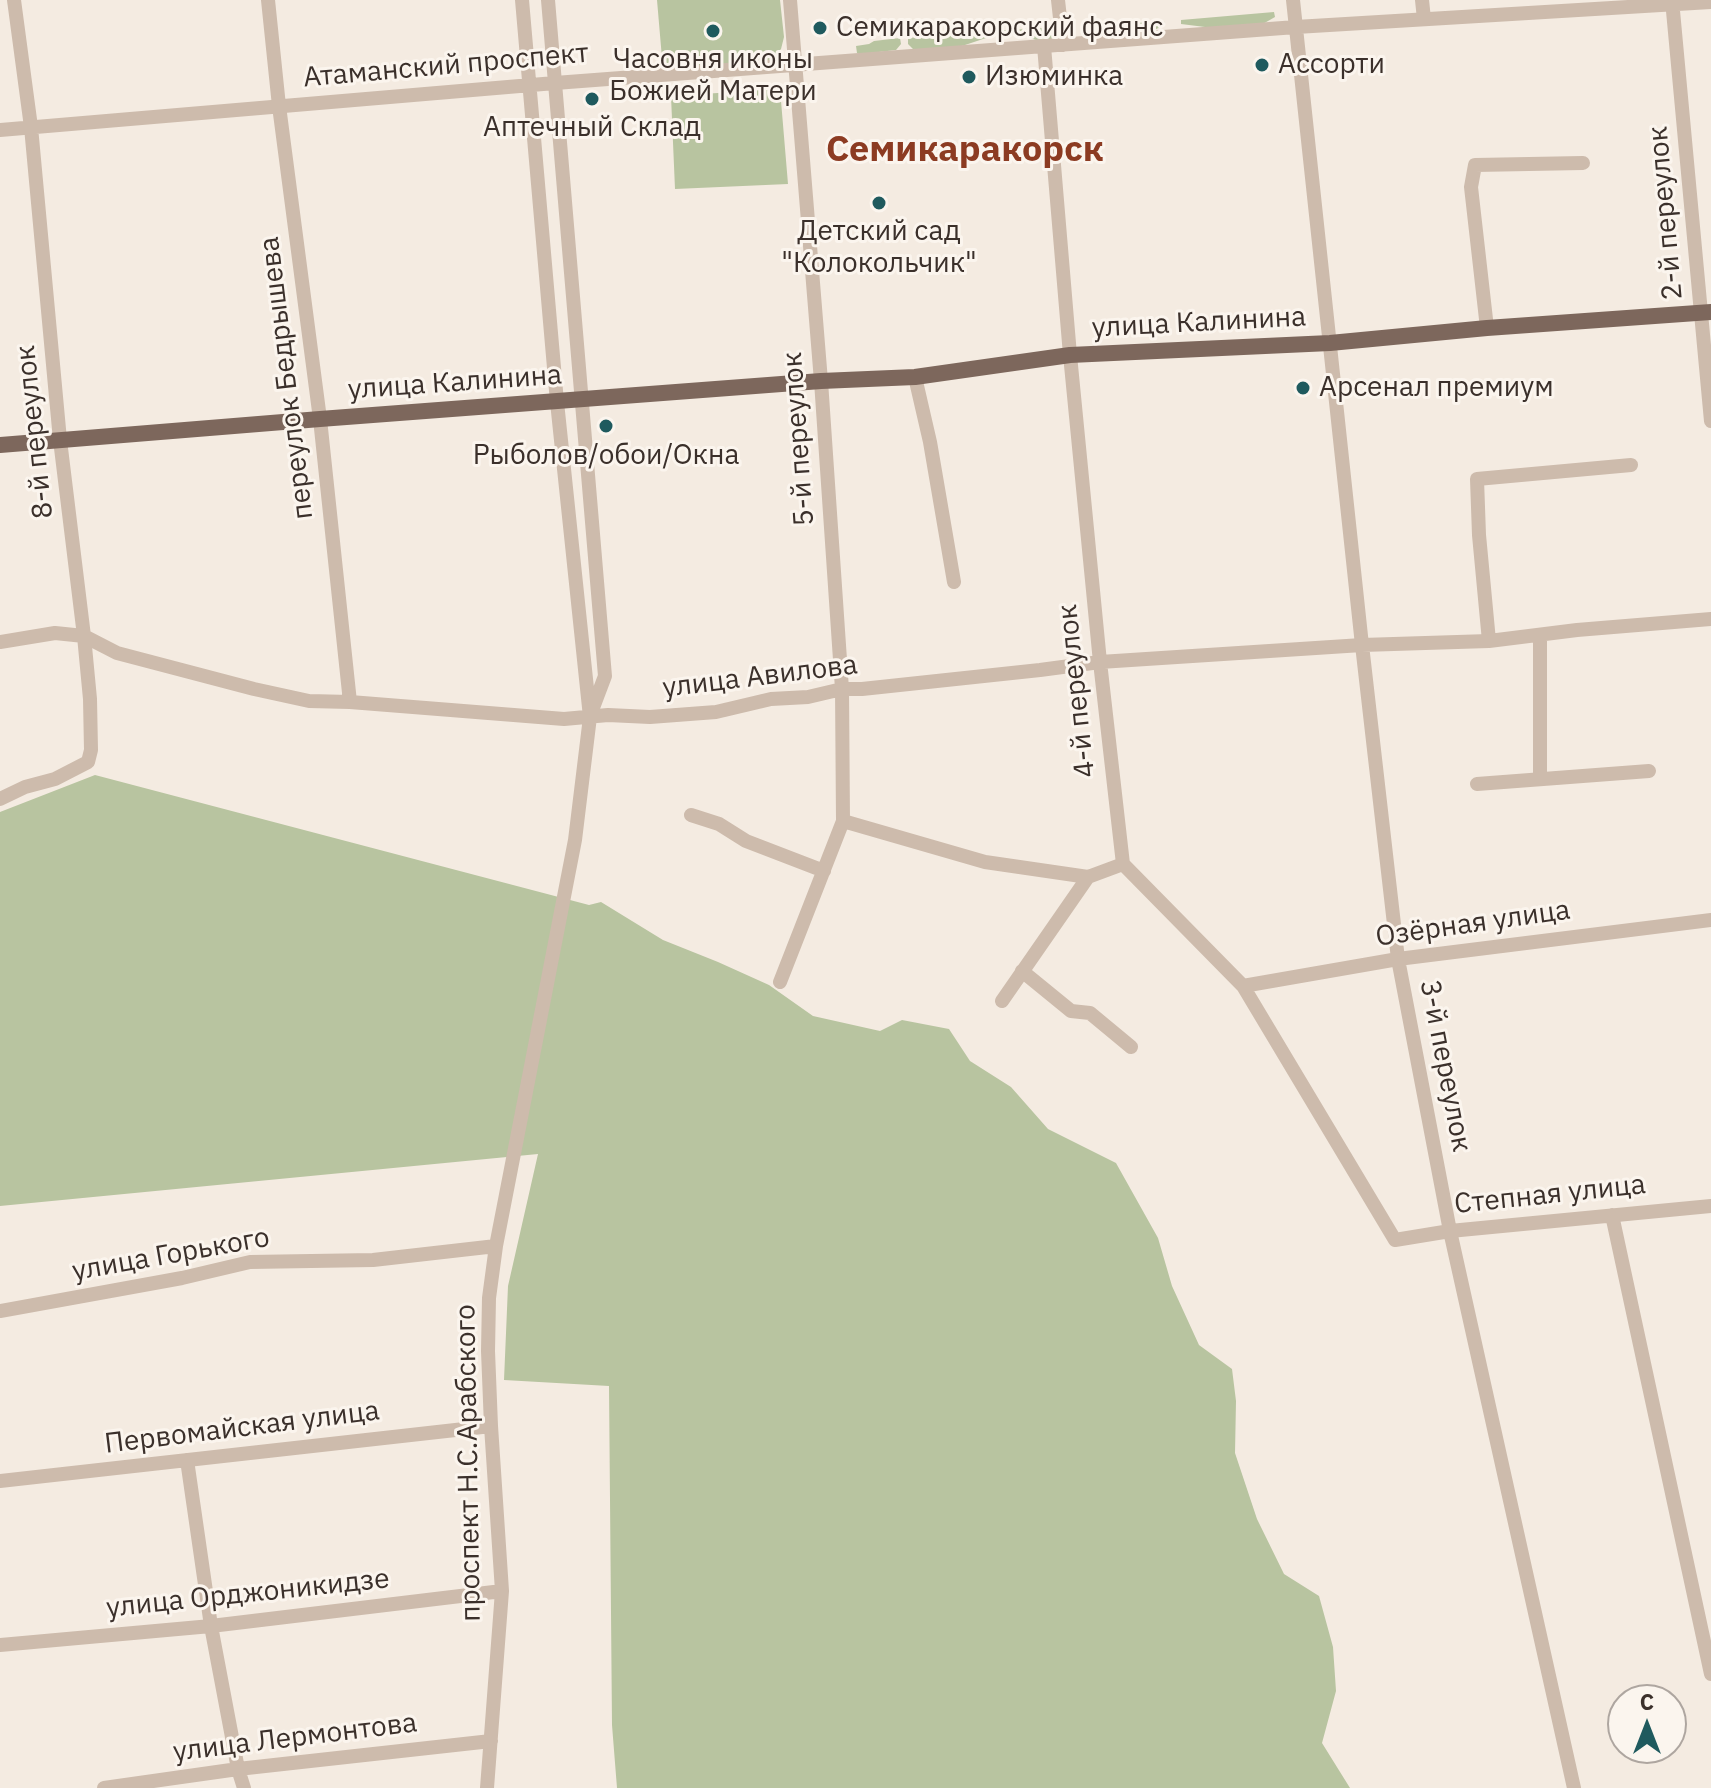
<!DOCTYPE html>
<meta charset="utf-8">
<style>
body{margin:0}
#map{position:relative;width:1711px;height:1788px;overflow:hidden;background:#f4ebe1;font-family:"IBM Plex Sans",sans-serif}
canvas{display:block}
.north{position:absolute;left:1607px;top:1684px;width:80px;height:80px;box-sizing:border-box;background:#fbf5ee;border:2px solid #aea6a0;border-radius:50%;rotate:0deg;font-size:22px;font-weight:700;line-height:32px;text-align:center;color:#3b302b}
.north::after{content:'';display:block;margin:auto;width:28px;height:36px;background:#1f5a5e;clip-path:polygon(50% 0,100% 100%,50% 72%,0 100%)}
</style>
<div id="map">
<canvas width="1711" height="1788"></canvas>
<div class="north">С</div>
</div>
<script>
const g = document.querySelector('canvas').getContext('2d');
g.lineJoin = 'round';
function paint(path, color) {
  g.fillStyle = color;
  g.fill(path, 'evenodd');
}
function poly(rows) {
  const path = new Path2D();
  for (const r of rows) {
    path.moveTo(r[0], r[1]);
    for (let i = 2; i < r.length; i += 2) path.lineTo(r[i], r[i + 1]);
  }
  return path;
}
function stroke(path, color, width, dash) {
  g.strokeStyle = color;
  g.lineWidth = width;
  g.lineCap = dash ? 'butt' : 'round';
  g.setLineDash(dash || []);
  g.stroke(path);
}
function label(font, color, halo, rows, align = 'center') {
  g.font = font + ' "IBM Plex Sans",sans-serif';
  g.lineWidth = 6;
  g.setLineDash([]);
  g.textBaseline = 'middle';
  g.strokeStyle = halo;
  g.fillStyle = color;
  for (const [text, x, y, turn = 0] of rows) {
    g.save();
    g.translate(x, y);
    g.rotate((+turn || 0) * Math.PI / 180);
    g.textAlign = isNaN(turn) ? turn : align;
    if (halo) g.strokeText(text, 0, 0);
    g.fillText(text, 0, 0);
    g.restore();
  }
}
paint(poly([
 [657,0,780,0,784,37,781,49,774,57,767,61,663,70],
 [1274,12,1275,17,1261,25,1213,28,1181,24,1181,20],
 [1164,21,1165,25,1154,30,1115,32,1104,28,1104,25],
 [1058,27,1058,32,1051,39,1036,40,1021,35,998,35,994,31],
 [985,31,986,38,962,46,914,50,908,44,908,38],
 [900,38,901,44,896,50,862,54,857,53,856,46,869,44,874,41],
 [780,89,788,184,675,189,671,96],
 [95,775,589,905,601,902,663,940,718,962,769,985,813,1016,880,1031,902,1020,949,1029,970,1061,1011,1087,1048,1129,1116,1163,1158,1238,1172,1286,1199,1345,1232,1369,1236,1401,1235,1453,1257,1519,1284,1574,1319,1596,1333,1647,1336,1691,1322,1743,1350,1788,617,1788,612,1725,609,1386,504,1380,508,1286,538,1154,0,1206,0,812]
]), '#b8c4a0');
stroke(poly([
 [268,0,279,106,320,419,350,702],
 [548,0,605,676,591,713],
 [1058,0,1063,45],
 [1293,0,1362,645,1398,959,1450,1231,1574,1788],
 [1422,0,1424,19],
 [1672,0,1711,421],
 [1044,46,1070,355,1100,662,1123,864,1243,986,1395,1240,1450,1231,1711,1206],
 [0,130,555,83,1044,46,1296,27,1711,2],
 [1487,328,1471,187,1475,165,1583,163],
 [915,377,930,442,954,582],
 [1540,636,1540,779],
 [1489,641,1479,535,1477,479,1631,465],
 [0,642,55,633,84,636,117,653,254,689,309,701,350,702,564,719,608,715,650,717,716,712,771,699,808,697,842,689,862,689,1040,670,1100,662,1362,645,1489,641,1577,630,1711,619],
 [1477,784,1649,771],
 [0,799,25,787,55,779,88,762,91,750,90,699,84,636,60,440,31,127,14,0],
 [691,815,719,824,746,841,824,871],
 [843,821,985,862,1088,877],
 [1022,971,1071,1011,1090,1013,1131,1047],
 [780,982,843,821,842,689,821,381,790,0],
 [1243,986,1398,959,1711,920],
 [1002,1001,1088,877,1123,864],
 [1612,1215,1711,1674],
 [0,1311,182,1278,250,1262,373,1260,496,1246],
 [187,1460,211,1626,238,1769,244,1788],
 [0,1481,491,1426],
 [0,1645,211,1626,502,1591],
 [104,1788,238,1769,491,1741],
 [487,1788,502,1591,491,1426,488,1351,489,1298,496,1246,575,840,590,717,557,402,522,0]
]), '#cdbbac', 14);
stroke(poly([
 [0,445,320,419,821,381,915,377,1070,355,1330,343,1487,328,1711,312]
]), '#7d675c', 16);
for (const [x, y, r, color] of [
 [820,28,8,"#1f5a5e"],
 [713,31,8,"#1f5a5e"],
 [1262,65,8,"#1f5a5e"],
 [969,77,8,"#1f5a5e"],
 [592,99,8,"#1f5a5e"],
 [879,203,8,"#1f5a5e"],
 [1303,388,8,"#1f5a5e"],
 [606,426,8,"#1f5a5e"]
]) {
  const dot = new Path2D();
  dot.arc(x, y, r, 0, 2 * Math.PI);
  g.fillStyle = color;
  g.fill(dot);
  stroke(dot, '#fbf5ee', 3);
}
label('28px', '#3b302b', '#fbf5ee', [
 ["Семикаракорский фаянс",836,28],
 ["Часовня иконы",713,60,"center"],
 ["Божией Матери",713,92,"center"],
 ["Ассорти",1278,65],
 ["Изюминка",985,77],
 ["Аптечный Склад",592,128,"center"],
 ["Детский сад",879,232,"center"],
 ["\"Колокольчик\"",879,264,"center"],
 ["Арсенал премиум",1319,388],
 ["Рыболов/обои/Окна",606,456,"center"]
], 'left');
label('28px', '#3b302b', '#fbf5ee', [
 ["Атаманский проспект",446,66,-5],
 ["2-й переулок",1666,213,-95],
 ["улица Калинина",1199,323,-3],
 ["переулок Бедрышева",287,378,-97],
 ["улица Калинина",455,383,-4],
 ["8-й переулок",35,432,-96],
 ["5-й переулок",799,439,-94],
 ["улица Авилова",760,677,-7],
 ["4-й переулок",1077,691,-96],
 ["Озёрная улица",1473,924,-8],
 ["3-й переулок",1445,1066,79],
 ["Степная улица",1550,1195,-6],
 ["улица Горького",171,1255,-10],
 ["Первомайская улица",242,1428,-7],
 ["проспект Н.С.Арабского",469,1463,-91],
 ["улица Орджоникидзе",248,1594,-6],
 ["улица Лермонтова",295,1738,-7]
]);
label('bold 36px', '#8c3b22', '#fbf5ee', [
 ["Семикаракорск",965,151]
]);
</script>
